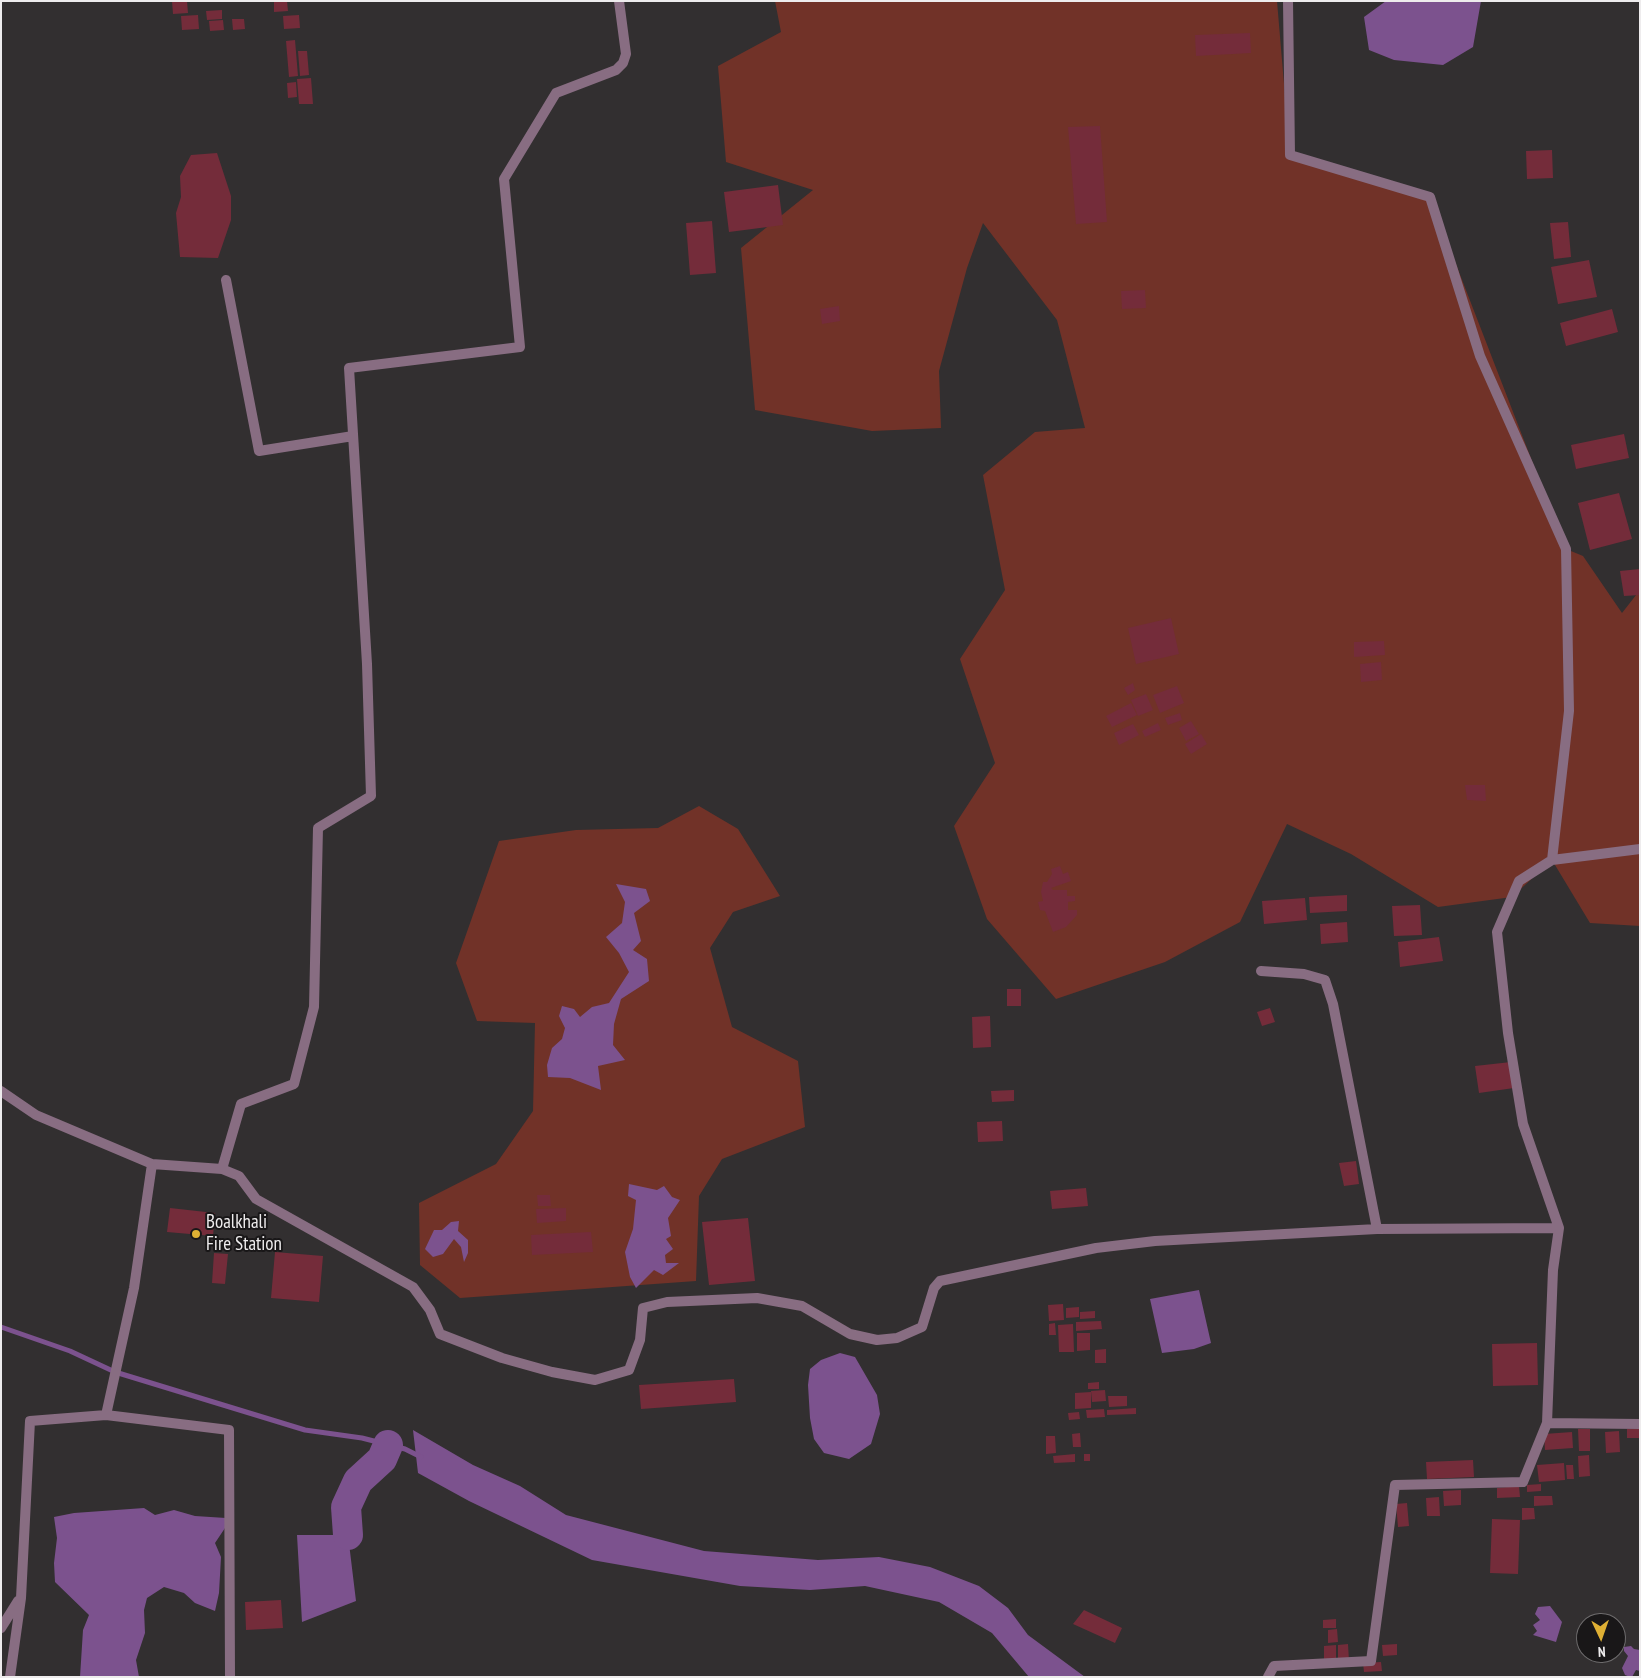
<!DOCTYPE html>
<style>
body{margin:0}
#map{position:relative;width:1641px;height:1678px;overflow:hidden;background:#322f30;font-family:"PT Sans Narrow",sans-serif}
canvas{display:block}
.frame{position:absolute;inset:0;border:2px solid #eeeced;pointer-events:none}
.north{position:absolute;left:1576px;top:1613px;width:50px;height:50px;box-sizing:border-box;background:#191718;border:1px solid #6e6c6d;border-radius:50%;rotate:177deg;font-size:14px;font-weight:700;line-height:20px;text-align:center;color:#eeeced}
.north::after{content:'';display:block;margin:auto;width:18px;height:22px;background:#dfb034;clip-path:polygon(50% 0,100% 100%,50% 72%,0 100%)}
</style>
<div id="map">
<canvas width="1641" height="1678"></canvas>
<div class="frame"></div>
<div class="north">N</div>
</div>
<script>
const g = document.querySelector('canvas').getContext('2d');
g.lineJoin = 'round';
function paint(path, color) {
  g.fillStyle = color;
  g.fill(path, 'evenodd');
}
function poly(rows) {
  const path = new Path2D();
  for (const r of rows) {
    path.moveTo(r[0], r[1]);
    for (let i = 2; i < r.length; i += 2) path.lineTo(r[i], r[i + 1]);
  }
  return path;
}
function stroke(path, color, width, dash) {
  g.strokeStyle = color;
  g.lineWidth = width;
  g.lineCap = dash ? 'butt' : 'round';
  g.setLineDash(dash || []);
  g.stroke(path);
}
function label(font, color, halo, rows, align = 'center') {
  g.font = font + ' "PT Sans Narrow",sans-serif';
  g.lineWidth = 4;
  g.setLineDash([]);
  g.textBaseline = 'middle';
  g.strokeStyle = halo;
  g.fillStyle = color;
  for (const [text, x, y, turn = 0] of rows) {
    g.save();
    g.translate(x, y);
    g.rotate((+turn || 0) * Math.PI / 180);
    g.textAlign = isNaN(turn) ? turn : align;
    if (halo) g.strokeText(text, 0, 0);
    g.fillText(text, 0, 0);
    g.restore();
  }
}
paint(poly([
 [775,1,1277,1,1290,155,1430,197,1566,549,1583,556,1622,613,1640,590,1640,926,1590,923,1552,860,1512,897,1438,907,1351,854,1287,824,1240,922,1165,962,1056,999,987,919,954,826,995,763,960,659,1005,590,983,475,1035,432,1085,428,1057,320,983,223,967,268,939,371,941,428,872,431,755,410,741,248,813,190,726,162,718,66,781,32],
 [699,806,738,829,780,896,733,912,710,948,732,1027,798,1061,805,1127,722,1159,699,1196,696,1281,460,1298,420,1265,419,1203,496,1164,533,1111,535,1023,477,1021,456,963,499,841,576,830,658,828]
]), '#713228');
paint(poly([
 [1386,1,1481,1,1473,47,1443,65,1394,60,1369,50,1364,17],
 [616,884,646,889,650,901,634,913,641,941,633,950,647,959,649,981,621,999,614,1024,613,1045,625,1060,598,1066,601,1090,570,1078,548,1077,547,1065,552,1048,562,1039,565,1028,559,1016,562,1006,574,1009,580,1017,592,1007,609,1003,629,972,619,953,606,937,622,923,625,902],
 [629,1184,657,1190,664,1186,672,1197,680,1200,668,1218,671,1236,666,1239,673,1249,665,1255,666,1263,679,1263,663,1275,654,1270,636,1288,630,1277,625,1252,633,1229,636,1200,628,1196],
 [459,1221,458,1231,468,1240,468,1253,464,1262,461,1247,454,1239,443,1254,433,1257,425,1249,434,1230,442,1230,451,1222],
 [1199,1290,1211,1343,1194,1349,1162,1353,1150,1299],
 [840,1353,855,1357,877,1395,880,1414,871,1444,849,1459,824,1453,814,1439,810,1418,808,1385,810,1369,821,1360],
 [413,1430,473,1465,520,1486,566,1515,704,1551,818,1560,879,1557,930,1567,979,1586,1008,1608,1028,1635,1085,1677,1029,1677,992,1633,939,1602,865,1586,810,1590,740,1586,592,1560,469,1501,418,1473],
 [144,1508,155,1515,174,1510,195,1516,226,1518,225,1528,215,1543,221,1557,219,1593,215,1611,195,1603,184,1593,164,1587,147,1598,144,1610,145,1633,136,1660,139,1677,80,1677,83,1630,89,1615,55,1582,54,1563,57,1538,54,1517,74,1513],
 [297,1535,348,1535,356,1601,302,1622],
 [1550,1606,1562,1622,1556,1642,1533,1635,1537,1631,1533,1625,1540,1620,1535,1614,1538,1607],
 [1631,1646,1634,1649,1640,1650,1640,1671,1636,1670,1632,1677,1630,1677,1625,1675,1622,1668,1628,1656,1624,1651,1624,1647]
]), '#7c528e');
stroke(poly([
 [1,1327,70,1351,115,1372,305,1430,362,1438,405,1449,421,1457]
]), '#7c528e', 5);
stroke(poly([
 [348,1535,346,1507,358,1481,382,1459,388,1445]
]), '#7c528e', 30);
paint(poly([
 [172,1,187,1,188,13,173,14],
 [274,1,287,1,288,11,274,12],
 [222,10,222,19,207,20,206,11],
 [198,15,199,29,182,30,181,16],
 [299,15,300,28,284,29,283,16],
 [232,19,244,19,245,29,233,30],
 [223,20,224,30,210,31,209,21],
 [1250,33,1251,53,1196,56,1195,35],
 [295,40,298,76,289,77,286,41],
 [298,51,307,51,309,75,300,76],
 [311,78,313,104,299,104,297,79],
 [296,82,297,97,288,98,287,83],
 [1100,126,1107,222,1076,224,1068,127],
 [1552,150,1553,178,1527,179,1526,151],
 [217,153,231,196,231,220,218,258,180,257,176,213,181,197,180,176,191,155],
 [778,185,783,225,729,232,724,192],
 [712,221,716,273,690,275,686,223],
 [1568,222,1571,257,1554,259,1550,223],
 [1589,260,1597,297,1558,304,1551,267],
 [1145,290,1146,308,1122,309,1121,291],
 [839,306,840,321,822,324,820,309],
 [1612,309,1618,332,1566,346,1560,323],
 [1624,434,1629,458,1576,469,1571,445],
 [1619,493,1632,539,1590,550,1578,503],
 [1640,569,1640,595,1624,596,1620,571],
 [1171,618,1179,654,1136,664,1128,628],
 [1384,641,1385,655,1354,657,1354,642],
 [1381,662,1382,680,1361,682,1360,664],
 [1133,683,1135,690,1128,695,1124,688],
 [1177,686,1184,703,1160,713,1153,695],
 [1146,694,1153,710,1138,716,1131,700],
 [1131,703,1137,715,1112,727,1106,716],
 [1180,713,1182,720,1168,725,1165,718],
 [1191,721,1199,734,1186,741,1179,728],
 [1158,723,1161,730,1145,737,1142,731],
 [1133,724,1139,735,1119,745,1114,733],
 [1201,734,1207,744,1191,754,1185,744],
 [1465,785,1485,785,1486,801,1467,800],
 [1060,866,1063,874,1068,872,1071,881,1051,888,1053,890,1067,890,1067,896,1075,896,1075,901,1068,902,1068,910,1077,910,1077,915,1066,927,1053,932,1045,911,1040,910,1038,902,1043,901,1041,892,1043,882,1047,882,1052,874,1051,869],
 [1347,895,1347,911,1310,913,1309,897],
 [1305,898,1307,920,1264,924,1262,901],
 [1420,905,1422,935,1394,936,1392,906],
 [1347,922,1348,942,1321,944,1320,924],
 [1439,937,1443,961,1400,967,1398,942],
 [1007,989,1021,989,1021,1006,1007,1006],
 [1270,1008,1275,1022,1262,1026,1257,1012],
 [990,1016,991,1047,973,1048,972,1017],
 [1511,1062,1514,1088,1479,1093,1475,1066],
 [1014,1090,1014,1101,992,1102,991,1091],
 [1002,1121,1003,1141,978,1142,977,1122],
 [1356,1161,1359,1184,1344,1186,1339,1163],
 [1086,1188,1088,1206,1052,1209,1050,1191],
 [537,1195,550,1195,551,1206,538,1206],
 [170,1208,215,1213,213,1236,167,1232],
 [566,1208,566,1221,537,1223,536,1209],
 [748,1218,755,1281,709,1285,702,1222],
 [591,1232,593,1252,532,1255,531,1235],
 [275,1252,323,1256,319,1302,271,1298],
 [214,1253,228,1254,225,1284,212,1283],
 [1063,1304,1064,1320,1049,1321,1048,1305],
 [1079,1307,1079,1317,1066,1318,1066,1308],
 [1095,1311,1095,1318,1080,1319,1080,1312],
 [1101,1321,1102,1329,1076,1331,1076,1322],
 [1055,1323,1056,1335,1049,1335,1049,1324],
 [1073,1324,1074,1352,1059,1352,1058,1325],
 [1077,1333,1090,1333,1090,1350,1077,1351],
 [1537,1343,1538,1385,1493,1386,1492,1344],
 [1106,1349,1106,1363,1095,1363,1095,1350],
 [734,1379,736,1402,641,1409,639,1385],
 [1099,1382,1099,1389,1088,1389,1088,1383],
 [1105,1390,1106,1401,1092,1402,1091,1391],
 [1091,1392,1091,1408,1075,1409,1075,1393],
 [1108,1396,1127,1396,1127,1406,1109,1407],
 [1136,1408,1136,1414,1107,1415,1107,1410],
 [1104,1409,1105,1417,1087,1418,1086,1410],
 [1079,1412,1080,1419,1069,1420,1068,1413],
 [1640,1428,1640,1438,1627,1438,1627,1429],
 [1578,1429,1590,1429,1590,1451,1579,1451],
 [1619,1431,1620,1452,1606,1453,1605,1432],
 [1572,1432,1573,1448,1545,1450,1544,1434],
 [1080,1433,1081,1447,1073,1447,1072,1434],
 [1046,1436,1055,1436,1056,1453,1046,1454],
 [1075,1454,1075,1462,1054,1463,1053,1456],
 [1084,1454,1090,1454,1090,1461,1084,1461],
 [1589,1455,1590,1476,1579,1477,1578,1456],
 [1473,1460,1474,1477,1427,1479,1426,1462],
 [1564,1463,1565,1480,1539,1482,1537,1465],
 [1566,1465,1573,1465,1574,1479,1567,1479],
 [1541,1484,1541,1491,1527,1492,1527,1485],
 [1519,1486,1520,1497,1497,1498,1497,1488],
 [1461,1490,1461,1505,1444,1506,1443,1491],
 [1534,1496,1552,1496,1553,1505,1534,1506],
 [1439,1497,1440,1516,1427,1516,1426,1498],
 [1407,1503,1409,1526,1398,1527,1396,1504],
 [1522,1508,1534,1508,1535,1519,1522,1520],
 [1492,1519,1520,1520,1518,1574,1490,1573],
 [281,1600,283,1628,246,1630,245,1602],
 [1084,1610,1122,1628,1115,1643,1073,1624],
 [1336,1619,1336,1628,1323,1628,1323,1620],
 [1337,1629,1338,1642,1328,1643,1328,1630],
 [1348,1644,1349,1661,1338,1661,1338,1645],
 [1397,1644,1397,1655,1383,1656,1382,1645],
 [1336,1645,1336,1660,1324,1661,1324,1646],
 [1381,1662,1382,1671,1364,1672,1363,1663]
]), '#742c3a');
stroke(poly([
 [226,280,259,451,353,436],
 [1552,860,1640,849],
 [1261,971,1304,974,1325,980,1333,1004,1377,1229],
 [1,1091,36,1115,152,1164,222,1169,241,1104,294,1084,314,1007,318,828,371,796,367,664,349,368,520,347,504,179,556,93,616,70,623,63,626,54,619,1],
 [222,1169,239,1176,256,1199,413,1287,430,1310,440,1334,502,1358,552,1372,595,1380,629,1370,640,1340,643,1308,667,1302,757,1298,802,1306,850,1334,877,1340,897,1338,922,1327,934,1288,940,1281,1096,1248,1155,1241,1377,1229,1559,1228],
 [106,1415,134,1288,152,1164],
 [1547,1423,1640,1424],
 [1,1628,18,1601],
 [10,1677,21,1598,30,1421,106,1415,229,1430,230,1677],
 [1268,1677,1274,1666,1371,1661,1395,1485,1523,1482,1547,1423,1553,1270,1559,1228,1523,1124,1508,1033,1497,932,1519,881,1552,860,1569,711,1566,549,1480,356,1430,197,1290,155,1288,1]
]), '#886d82', 10);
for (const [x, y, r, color] of [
 [196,1234,5,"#dfb034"]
]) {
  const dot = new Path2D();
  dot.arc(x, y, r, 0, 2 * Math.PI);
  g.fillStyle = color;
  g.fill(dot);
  stroke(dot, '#191718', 2);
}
label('19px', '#eeeced', '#191718', [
 ["Boalkhali",206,1223],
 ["Fire Station",206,1245]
], 'left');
</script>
